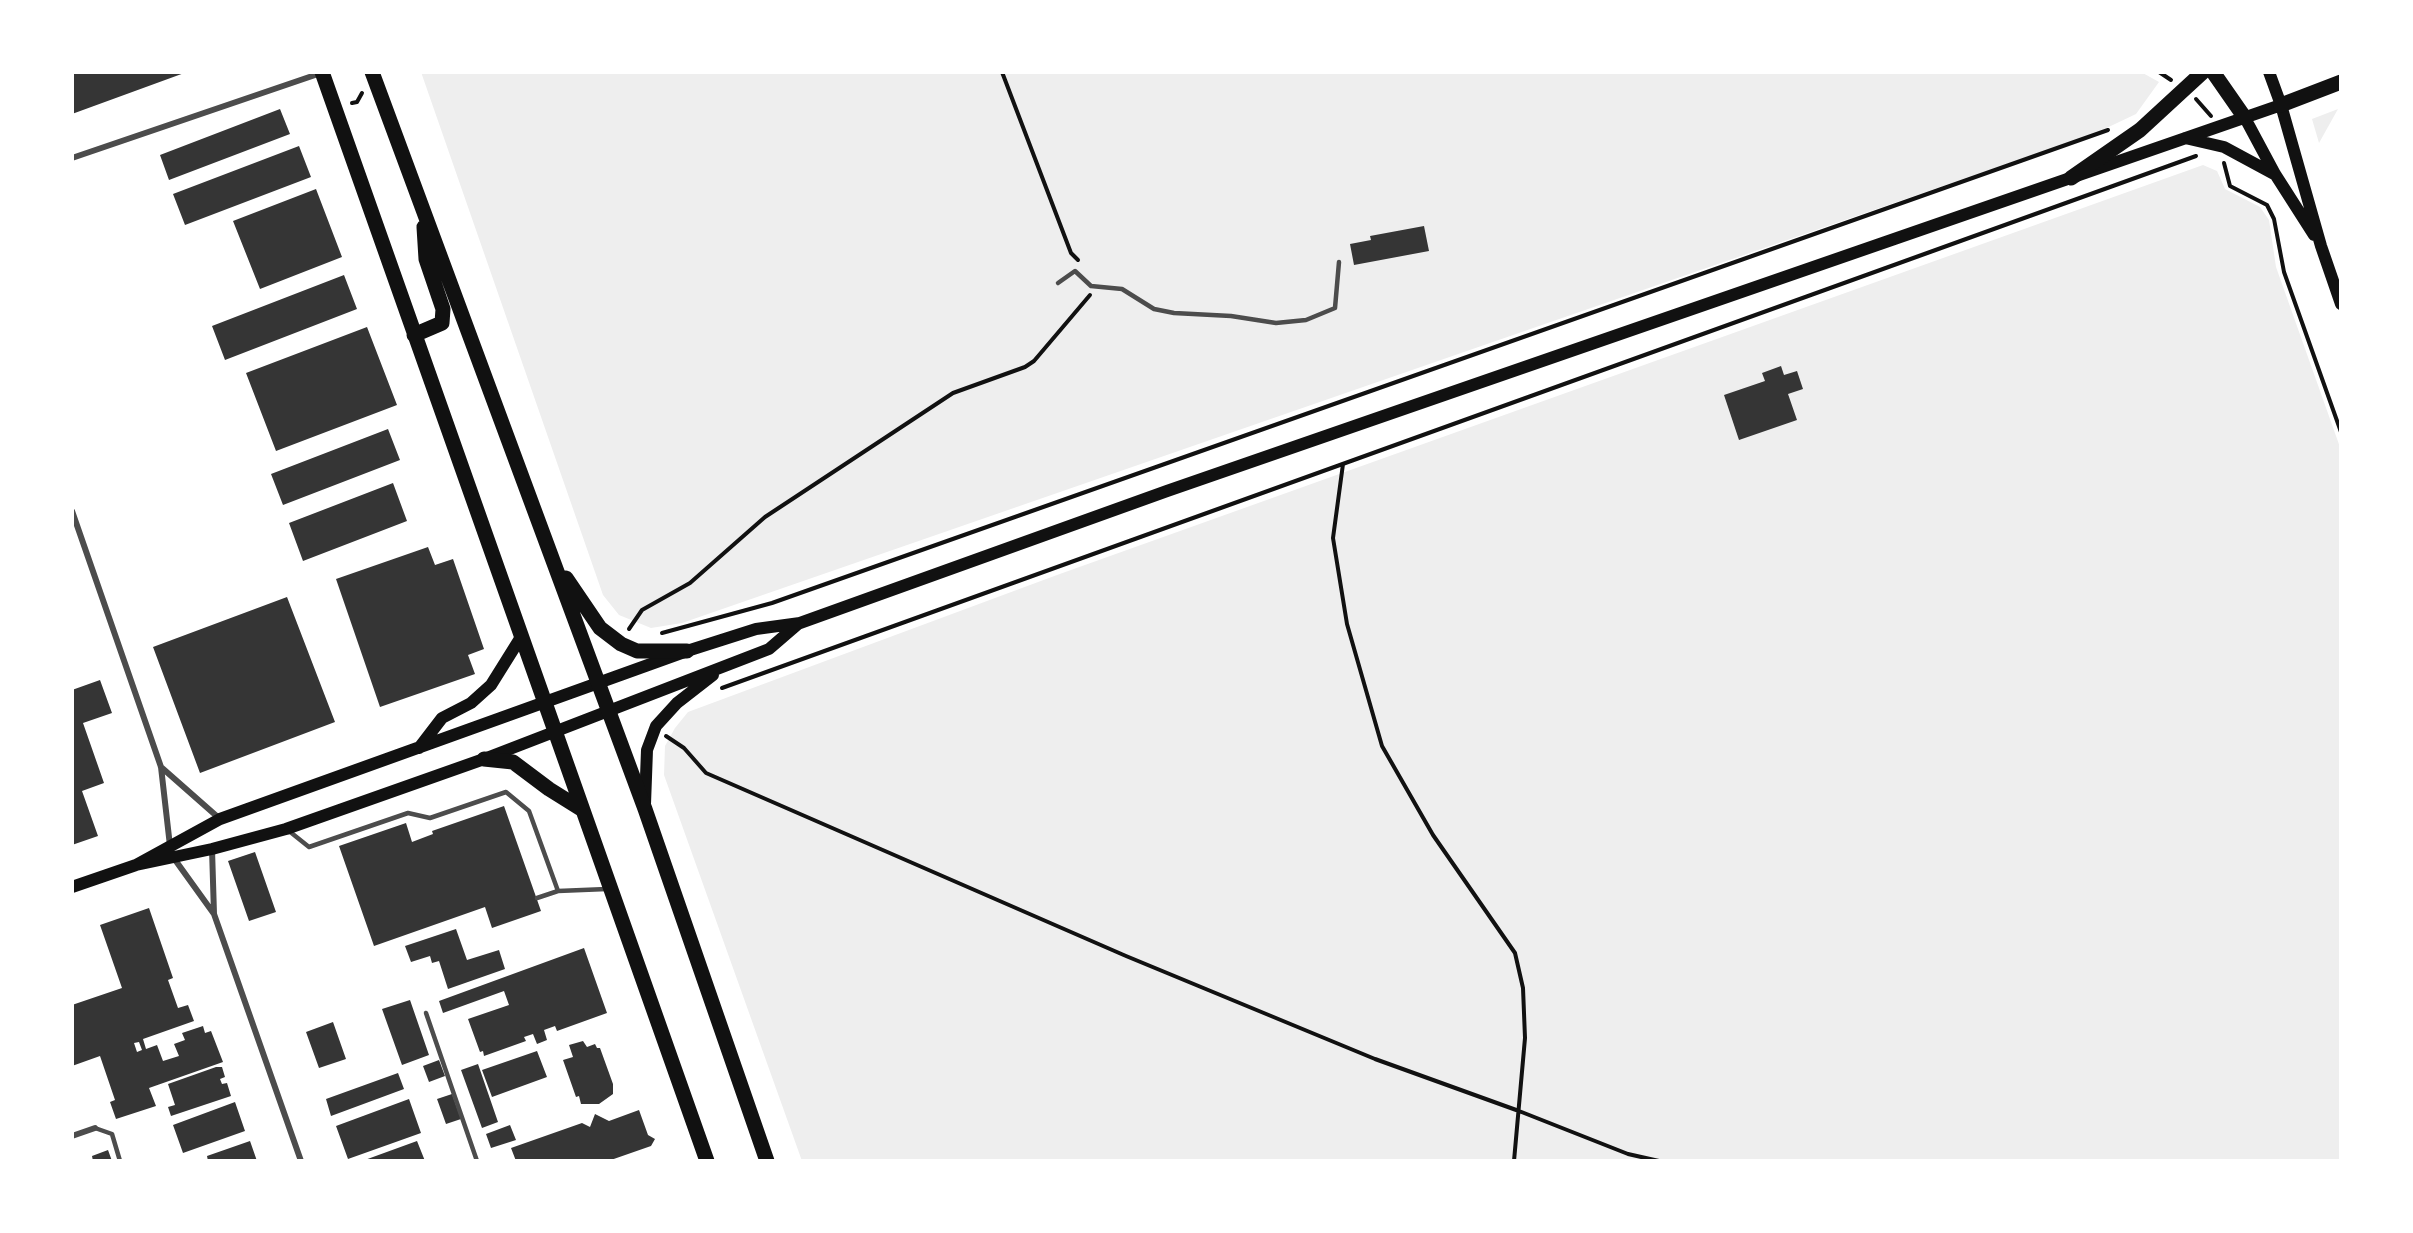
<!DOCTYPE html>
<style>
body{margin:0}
#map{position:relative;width:2413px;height:1233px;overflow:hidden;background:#fff;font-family:"Nunito Sans",sans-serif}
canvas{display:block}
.frame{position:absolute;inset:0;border:74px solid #fff;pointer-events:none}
</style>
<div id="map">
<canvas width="2413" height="1233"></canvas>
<div class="frame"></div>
</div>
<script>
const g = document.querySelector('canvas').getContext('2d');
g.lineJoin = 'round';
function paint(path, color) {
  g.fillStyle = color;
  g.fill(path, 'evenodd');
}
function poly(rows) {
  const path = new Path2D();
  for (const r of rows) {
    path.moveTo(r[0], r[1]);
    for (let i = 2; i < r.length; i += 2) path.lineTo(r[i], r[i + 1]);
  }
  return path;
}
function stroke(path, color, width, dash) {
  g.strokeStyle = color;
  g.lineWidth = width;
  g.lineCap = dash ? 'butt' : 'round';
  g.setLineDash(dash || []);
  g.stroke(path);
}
paint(poly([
 [421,72,2141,72,2159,82,2136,114,2096,133,682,623,651,628,619,615,603,595],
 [2338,109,2319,143,2312,119],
 [2203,165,2217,171,2225,189,2260,207,2269,220,2276,267,2341,450,2341,1161,802,1161,664,775,665,746,675,728,688,712,1057,575]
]), '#eee');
paint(poly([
 [72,72,187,72,72,114],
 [280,109,290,134,169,180,160,155],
 [299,146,311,177,185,225,173,194],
 [316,189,342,257,260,289,233,221],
 [1424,226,1429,251,1354,265,1350,244,1371,240,1370,236],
 [344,275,357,309,225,360,212,326],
 [367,327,397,405,276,451,246,373],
 [1781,366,1784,375,1797,371,1803,389,1788,394,1797,420,1739,440,1724,395,1765,381,1762,373],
 [388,429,400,460,283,505,271,474],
 [393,483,407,521,303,561,289,523],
 [428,547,435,565,453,559,484,649,468,655,475,674,380,707,336,579],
 [287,597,335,722,200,773,153,647],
 [100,680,112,713,83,723,104,783,82,791,98,836,72,845,72,690],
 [504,806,541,911,492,928,485,907,374,946,339,846,406,823,412,842,433,834,432,831],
 [255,852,276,912,249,921,228,861],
 [149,908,173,978,168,980,178,1008,188,1005,194,1021,143,1039,146,1049,157,1045,163,1061,179,1056,174,1044,185,1040,182,1033,203,1026,205,1033,211,1031,223,1062,149,1088,156,1106,116,1119,110,1102,115,1100,100,1056,72,1066,72,1005,122,988,100,925],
 [139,1042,142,1050,137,1052,134,1043],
 [456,929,467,960,499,950,505,969,448,989,439,961,432,963,430,956,411,962,405,946],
 [584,948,607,1013,557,1031,555,1026,544,1030,547,1040,537,1044,533,1034,524,1037,526,1041,484,1056,483,1051,480,1052,468,1019,509,1005,504,991,443,1013,439,1001],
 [410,1000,429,1055,402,1065,382,1009],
 [333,1022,346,1059,319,1068,306,1032],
 [583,1041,587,1047,595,1044,597,1048,600,1048,613,1084,613,1094,599,1104,581,1104,579,1096,576,1097,563,1060,573,1057,569,1045],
 [537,1051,547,1077,492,1097,482,1070],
 [439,1060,445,1076,429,1082,423,1066],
 [478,1064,498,1122,482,1128,461,1070],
 [216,1067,222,1067,225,1077,220,1079,222,1084,227,1083,231,1096,171,1116,168,1107,175,1105,168,1084],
 [398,1073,404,1089,331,1116,326,1099],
 [452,1094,461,1119,446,1124,437,1099],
 [409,1099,421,1133,348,1159,336,1126],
 [235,1102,245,1131,183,1153,173,1125],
 [639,1110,648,1135,655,1139,651,1146,608,1161,516,1161,511,1148,582,1123,590,1127,595,1114,609,1121],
 [510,1125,516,1140,491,1148,486,1134],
 [250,1141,257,1161,208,1161,207,1156],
 [417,1141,425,1161,362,1161],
 [108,1150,112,1161,93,1161,92,1156]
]), '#353535');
stroke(poly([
 [1002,72,1071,253,1078,260],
 [2159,72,2171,80],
 [2196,99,2211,116],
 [352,103,357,102,362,93],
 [2224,163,2230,186,2267,205,2274,219,2284,272,2341,432],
 [1343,464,1333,538,1347,624,1382,746,1433,835,1515,953,1523,988,1525,1038,1514,1161],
 [629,629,642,610,690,583,765,517,953,393,1025,367,1034,361,1090,295],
 [662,633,772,603,2108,130],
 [722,688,2196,156],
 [666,736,684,748,706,773,1126,956,1375,1059,1519,1111,1628,1154,1659,1161]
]), '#111', 4);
stroke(poly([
 [1058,283,1075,271,1091,286,1122,289,1154,309,1174,313,1231,316,1276,323,1306,320,1335,308,1339,262],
 [289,831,309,847,408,813,430,818,506,792,529,811,558,891],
 [537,898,558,891,607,889],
 [426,1013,477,1161],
 [95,1128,112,1134,120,1161]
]), '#4c4c4c', 4.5);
stroke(poly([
 [72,158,321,73],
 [72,511,161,767,170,846],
 [161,767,220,819],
 [212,849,214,914],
 [173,857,214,914,301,1161],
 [72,1136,95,1128]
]), '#4c4c4c', 6);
stroke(poly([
 [2269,72,2281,105,2321,246,2341,304],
 [2245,118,2275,174,2314,235],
 [2185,138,2224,147,2274,174],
 [419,748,442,718,471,703,491,685,521,637],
 [645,804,647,750,656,726,677,703,713,675],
 [136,865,220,819,687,651,756,629,800,623,1167,491,2281,105],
 [72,887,136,865,212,849,286,829,484,759,769,649,798,624]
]), '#111', 12);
stroke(poly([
 [2213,72,2245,118],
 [2281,105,2341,82],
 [2071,178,2140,130,2203,72]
]), '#111', 15);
stroke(poly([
 [322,72,707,1161],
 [372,72,645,809,767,1161],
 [414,335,442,323,443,309,426,259,424,227],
 [566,578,600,628,621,644,637,651,687,651],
 [484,759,513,762,549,789,581,809]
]), '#111', 15);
</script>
